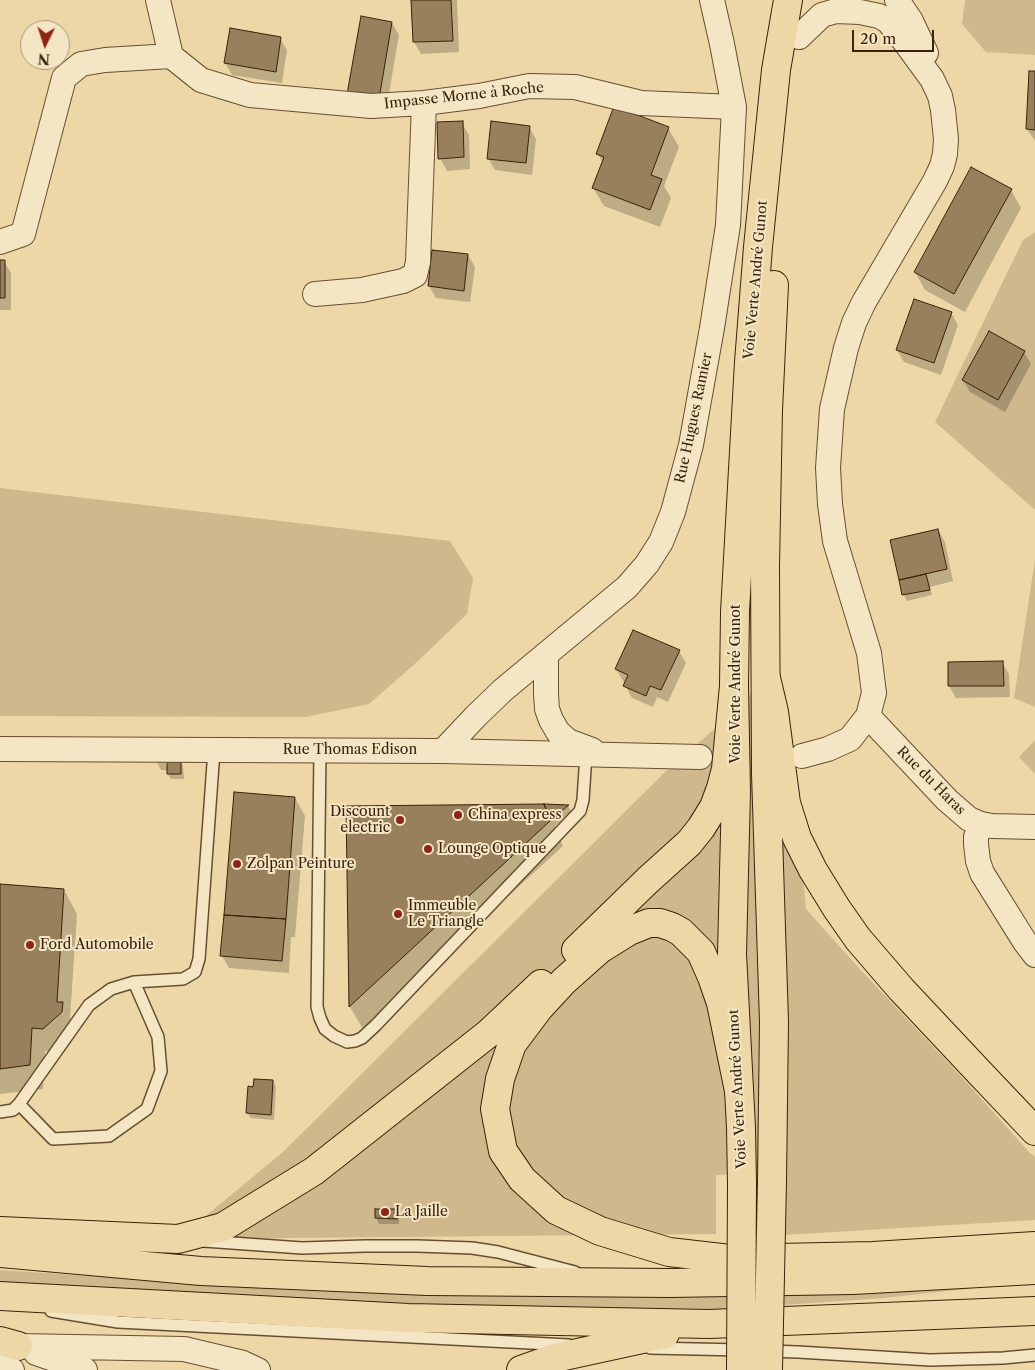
<!DOCTYPE html>
<meta charset="utf-8">
<style>
body{margin:0}
#map{position:relative;width:1035px;height:1370px;overflow:hidden;background:#eed7a6;font-family:"Libre Caslon Text",serif}
canvas{display:block}
.north{position:absolute;left:20px;top:20px;width:50px;height:50px;box-sizing:border-box;background:#f4e5c5;border:1px solid #a9977a;border-radius:50%;rotate:184deg;font-size:14px;font-weight:700;line-height:20px;text-align:center;color:#39220a}
.north::after{content:'';display:block;margin:auto;width:18px;height:22px;background:#8f2418;clip-path:polygon(50% 0,100% 100%,50% 72%,0 100%)}
.scale{position:absolute;left:852px;top:30px;width:82px;height:22px;box-sizing:border-box;border:2px solid #39220a;border-top:0;padding-left:6px;font-size:15px;line-height:18px;white-space:nowrap;color:#39220a;-webkit-text-stroke:4px #f4e5c5;paint-order:stroke}
</style>
<div id="map">
<canvas width="1035" height="1370"></canvas>
<div class="north">N</div>
<div class="scale">20 m</div>
</div>
<script>
const g = document.querySelector('canvas').getContext('2d');
g.lineJoin = 'round';
function paint(path, color) {
  g.fillStyle = color;
  g.fill(path, 'evenodd');
}
function poly(rows) {
  const path = new Path2D();
  for (const r of rows) {
    path.moveTo(r[0], r[1]);
    for (let i = 2; i < r.length; i += 2) path.lineTo(r[i], r[i + 1]);
  }
  return path;
}
function stroke(path, color, width, dash) {
  g.strokeStyle = color;
  g.lineWidth = width;
  g.lineCap = dash ? 'butt' : 'round';
  g.setLineDash(dash || []);
  g.stroke(path);
}
function label(font, color, halo, rows, align = 'center') {
  g.font = font + ' "Libre Caslon Text",serif';
  g.lineWidth = 4;
  g.setLineDash([]);
  g.textBaseline = 'middle';
  g.strokeStyle = halo;
  g.fillStyle = color;
  for (const [text, x, y, turn = 0] of rows) {
    g.save();
    g.translate(x, y);
    g.rotate((+turn || 0) * Math.PI / 180);
    g.textAlign = isNaN(turn) ? turn : align;
    if (halo) g.strokeText(text, 0, 0);
    g.fillText(text, 0, 0);
    g.restore();
  }
}
paint(poly([
 [965,0,1035,0,1035,55,986,52,962,24],
 [1035,232,1035,510,935,422,1023,240],
 [0,488,450,541,473,578,467,614,418,661,369,704,305,717,0,716],
 [1035,559,1035,707,1014,698],
 [766,678,770,1173,716,1175,716,1234,178,1239,283,1152,664,773,734,712],
 [1035,740,1035,774,1019,757],
 [779,827,803,878,806,909,858,967,959,1074,1030,1153,1035,1157,1035,1220,784,1235,786,929],
 [0,1270,303,1290,471,1295,579,1297,691,1297,1011,1284,884,1298,697,1311,530,1308,308,1301,0,1285]
]), '#cfb88b');
paint(poly([
 [412,0,457,0,459,52,421,54,414,42],
 [392,23,399,35,386,111,356,105],
 [280,38,287,50,282,83,232,75,225,63],
 [1035,72,1035,141,1027,129],
 [462,123,469,135,470,169,447,171,440,158],
 [529,127,536,139,532,175,495,170,488,158],
 [668,128,679,147,664,186,671,198,660,227,604,206,593,188,603,163,598,154],
 [1011,190,1021,208,965,312,925,290,915,272],
 [433,252,468,255,475,267,470,302,436,298,429,286],
 [0,261,4,261,11,273,11,310,0,310],
 [951,313,958,325,941,375,904,362,897,350],
 [1024,352,1031,364,1005,412,970,392,963,380],
 [938,530,945,542,953,581,930,587,932,595,907,601,904,595,891,541],
 [679,651,686,663,668,702,657,697,653,707,632,698,625,685,626,683,623,681,616,669],
 [1002,662,1009,674,1010,697,956,698,949,686],
 [180,760,183,766,184,779,171,779,168,774,168,770,161,770,158,764,158,761,164,761,168,768],
 [295,798,305,816,295,937,291,937,289,973,229,968,222,956],
 [568,806,571,811,555,826,563,846,363,1029,350,1007,347,808],
 [0,886,64,890,77,914,70,1018,76,1027,75,1036,57,1052,45,1051,43,1089,0,1094],
 [273,1081,276,1087,274,1120,251,1118,247,1113,254,1088],
 [396,1210,399,1216,399,1224,379,1224,376,1218]
]), '#0003');
const building = poly([
 [411,0,451,0,453,41,413,42,411,0],
 [361,16,392,22,379,99,347,94,361,16],
 [230,28,281,37,276,72,224,63,230,28],
 [1029,71,1035,71,1035,130,1026,129,1029,71],
 [614,106,669,127,651,175,662,179,650,210,592,188,604,157,596,154,614,106],
 [463,121,464,157,438,159,437,122,463,121],
 [491,121,530,126,526,163,487,159,491,121],
 [971,167,1012,189,954,294,914,272,971,167],
 [432,250,468,254,464,291,428,286,432,250],
 [0,260,5,260,5,298,0,298,0,260],
 [914,299,952,312,934,363,896,350,914,299],
 [989,331,1025,351,998,400,962,380,989,331],
 [938,529,947,569,899,580,890,540,938,529],
 [926,574,930,590,902,595,899,580,926,574],
 [633,630,680,650,661,690,650,686,646,696,623,686,628,675,615,669,633,630],
 [1003,661,1004,686,948,686,948,662,1003,661],
 [167,759,181,759,181,774,167,774,167,759],
 [234,792,295,797,286,919,224,915,234,792],
 [544,804,550,821,349,1007,346,806,544,804],
 [544,804,569,805,550,821,544,804],
 [0,884,64,889,57,1002,63,1002,62,1012,43,1029,32,1028,30,1065,0,1069,0,884],
 [224,915,286,919,282,961,220,956,224,915],
 [254,1079,273,1080,271,1115,246,1113,248,1086,253,1087,254,1079],
 [375,1209,397,1209,397,1219,375,1218,375,1209]
]);
paint(building, '#97805b');
stroke(building, '#39220a', 1);
const service = poly([
 [320,750,317,1007,320,1018,325,1029,334,1036,347,1042,355,1041,362,1038,376,1025,580,811,583,800,586,754],
 [19,1104,53,1139,109,1136,147,1109,161,1071,158,1037,134,982],
 [0,1112,13,1110,19,1104,89,1005,111,989,134,982,183,979,195,972,199,959,214,750],
 [204,1241,302,1248,365,1246,417,1246,472,1248,498,1252,575,1272],
 [51,1311,118,1322,569,1345],
 [650,1348,741,1350],
 [767,1351,798,1352,930,1360,1003,1358,1035,1355]
]);
const minor = poly([
 [158,0,171,56],
 [897,0,911,21,926,53],
 [799,37,822,15,836,11,860,12,879,16,888,21,905,42,932,79,940,96,943,110,946,139,945,154,942,166,935,181,864,302,854,323,846,348,832,409,828,468,830,504,835,541,869,653,874,693,868,716,850,739,828,749,802,756],
 [0,242,23,234,64,78,81,64,105,60,171,56,201,80,250,95,371,106,424,103,479,96,529,86,575,87,641,103,734,107],
 [315,294,362,290,403,281,415,275,418,262,424,103],
 [546,654,546,694,547,709,551,720,558,732,568,741,592,750],
 [868,716,947,800,969,819,981,824,992,826,1035,827],
 [0,749,443,751,700,757],
 [443,751,476,716,503,690,627,587,647,564,661,542,673,512,691,445,712,328,728,225,734,107,722,44,712,0],
 [981,824,976,837,976,844,978,861,982,873,1025,942,1035,955],
 [0,1349,18,1346,184,1349,243,1363,258,1370],
 [36,1353,85,1370],
 [0,1368,12,1370]
]);
const primary = poly([
 [772,1181,774,1022,766,773,765,566,768,410,774,285],
 [742,1184,741,1128,732,954,736,792,734,686,735,612,749,362,758,247,776,70,788,0]
]);
const trunk = poly([
 [766,678,774,712,786,803,797,838,813,870,837,909,858,939,901,989,978,1071,1035,1131],
 [576,950,648,880,689,843,701,828,714,807,721,788,726,769,734,686],
 [739,1091,721,1003,712,977,701,952,681,932,672,927,660,923,649,923,629,931,600,949,564,981,539,1008,512,1044,500,1079,495,1109,503,1151,522,1179,556,1210,600,1231,669,1252,730,1259,873,1256,1035,1246],
 [0,1231,178,1239,223,1227,314,1171,489,1033,541,984],
 [0,1253,201,1271,427,1281,669,1283,853,1280,1035,1270],
 [0,1296,408,1318,709,1324,1035,1311],
 [0,1341,18,1346],
 [521,1370,555,1358,665,1334]
]);
stroke(service, '#664f31', 14);
stroke(minor, '#664f31', 26);
stroke(primary, '#39220a', 30);
stroke(trunk, '#39220a', 30);
stroke(service, '#f4e5c5', 11);
stroke(minor, '#f4e5c5', 24);
stroke(primary, '#eed7a6', 28);
stroke(trunk, '#eed7a6', 28);
const primaryBridge = poly([
 [741,1370,742,1184],
 [768,1370,772,1181]
]);
stroke(primaryBridge, '#39220a', 30, []);
stroke(primaryBridge, '#eed7a6', 28);
for (const [x, y, r, color] of [
 [458,815,5,"#8f2418"],
 [400,820,5,"#8f2418"],
 [428,849,5,"#8f2418"],
 [237,864,5,"#8f2418"],
 [398,914,5,"#8f2418"],
 [30,945,5,"#8f2418"],
 [385,1212,5,"#8f2418"]
]) {
  const dot = new Path2D();
  dot.arc(x, y, r, 0, 2 * Math.PI);
  g.fillStyle = color;
  g.fill(dot);
  stroke(dot, '#f4e5c5', 2);
}
label('14px', '#39220a', '#f4e5c5', [
 ["Impasse Morne à Roche",464,96,-6],
 ["Voie Verte André Gunot",756,280,-85],
 ["Rue Hugues Ramier",694,418,-78],
 ["Voie Verte André Gunot",736,684,-90],
 ["Rue Thomas Edison",350,750],
 ["Rue du Haras",931,781,45],
 ["Voie Verte André Gunot",738,1089,-93]
]);
label('14px', '#39220a', '#f4e5c5', [
 ["Discount",390,812,"right"],
 ["electric",390,828,"right"],
 ["China express",468,815],
 ["Lounge Optique",438,849],
 ["Zolpan Peinture",247,864],
 ["Immeuble",408,906],
 ["Le Triangle",408,922],
 ["Ford Automobile",40,945],
 ["La Jaille",395,1212]
], 'left');
</script>
